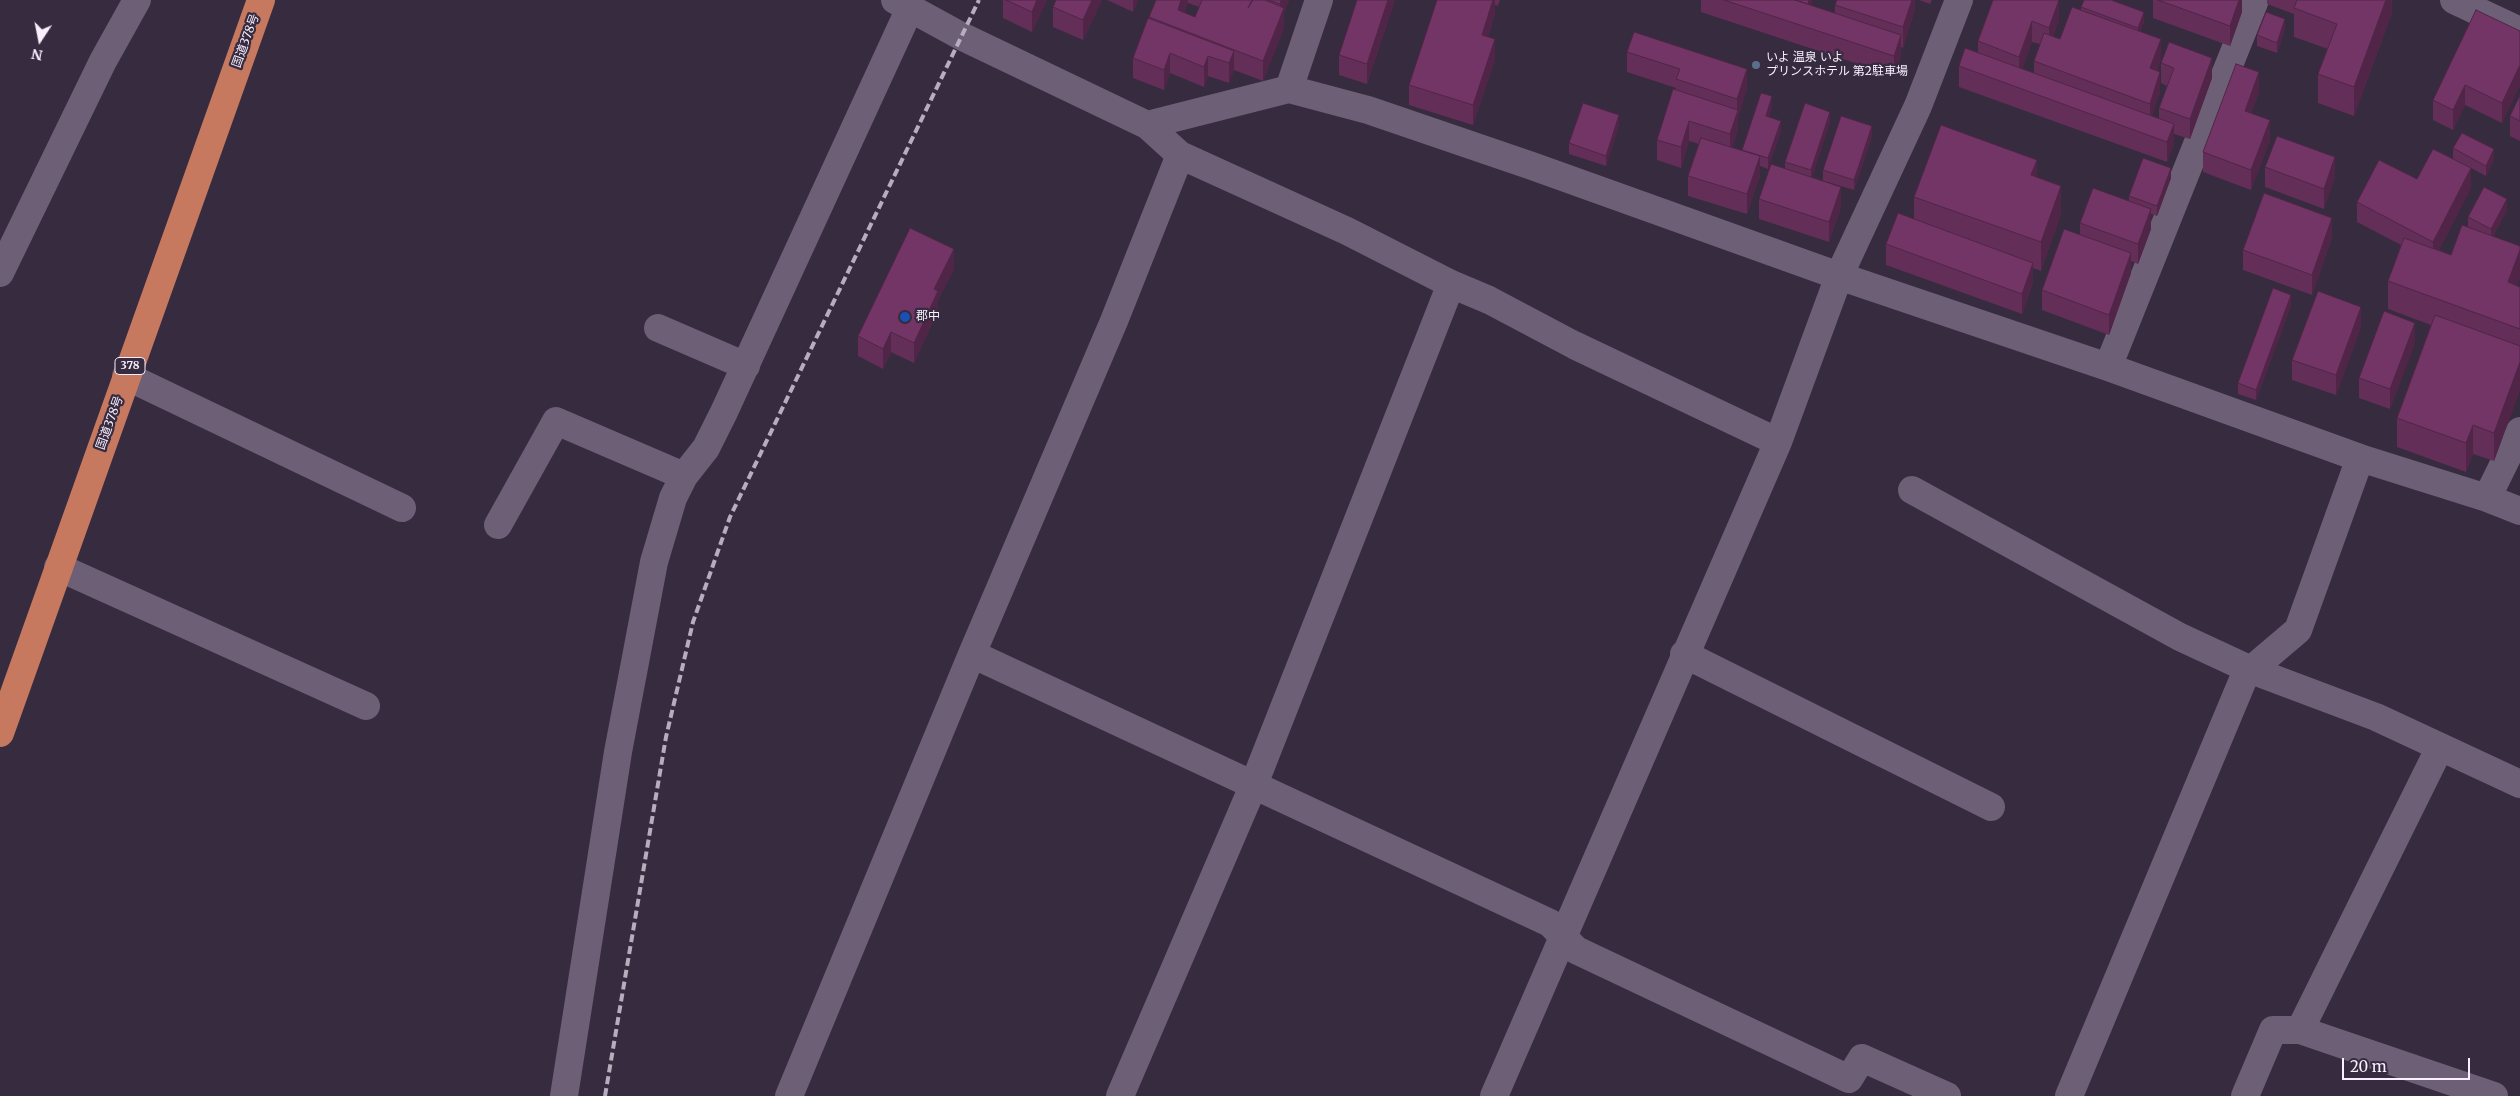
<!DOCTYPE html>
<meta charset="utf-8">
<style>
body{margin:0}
#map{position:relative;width:2520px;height:1096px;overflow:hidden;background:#362b3f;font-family:Merriweather,serif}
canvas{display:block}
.north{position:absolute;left:15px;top:15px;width:50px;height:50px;-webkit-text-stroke:4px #362b3f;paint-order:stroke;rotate:191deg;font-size:14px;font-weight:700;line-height:20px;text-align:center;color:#f8f0fe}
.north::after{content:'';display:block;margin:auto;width:18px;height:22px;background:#f8f0fe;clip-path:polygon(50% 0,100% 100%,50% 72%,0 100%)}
.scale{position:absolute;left:2342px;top:1058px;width:128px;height:22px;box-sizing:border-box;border:2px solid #f8f0fe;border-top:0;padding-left:6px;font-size:15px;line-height:18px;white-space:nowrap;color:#f8f0fe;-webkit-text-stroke:4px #362b3f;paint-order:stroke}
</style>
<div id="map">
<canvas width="2520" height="1096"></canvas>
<div class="north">N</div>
<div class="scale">20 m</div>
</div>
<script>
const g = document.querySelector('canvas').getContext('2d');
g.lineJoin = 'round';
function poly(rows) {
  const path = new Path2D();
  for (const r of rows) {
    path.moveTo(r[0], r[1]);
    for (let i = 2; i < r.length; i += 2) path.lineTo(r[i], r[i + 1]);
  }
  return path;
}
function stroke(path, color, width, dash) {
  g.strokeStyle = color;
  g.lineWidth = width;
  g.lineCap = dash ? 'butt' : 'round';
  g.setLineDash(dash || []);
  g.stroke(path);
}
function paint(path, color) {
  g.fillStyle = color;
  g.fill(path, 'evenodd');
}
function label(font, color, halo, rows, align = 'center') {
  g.font = font + ' Merriweather,"Noto Sans JP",serif';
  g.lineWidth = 4.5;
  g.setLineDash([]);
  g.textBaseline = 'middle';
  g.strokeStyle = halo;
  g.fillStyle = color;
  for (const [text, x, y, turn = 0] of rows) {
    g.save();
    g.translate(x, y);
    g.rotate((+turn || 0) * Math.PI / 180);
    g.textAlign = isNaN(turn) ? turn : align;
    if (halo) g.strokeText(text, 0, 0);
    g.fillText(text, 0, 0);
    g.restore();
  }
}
stroke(poly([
 [895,0,961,36,1147,125,1180,155,1347,231,1451,284,1489,300,1574,345,1778,442],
 [2454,0,2520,31],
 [1289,89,1319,0],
 [1147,125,1289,89,1368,110,1532,166,1839,276,2108,367,2360,458,2487,498,2520,511],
 [0,273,103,61,137,0],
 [658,328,746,366],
 [2108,367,2255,0],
 [126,376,402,508],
 [1912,490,2180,637,2251,670,2376,717,2520,784],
 [2487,498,2520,431],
 [498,525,556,421,684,476],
 [58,567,366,706],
 [972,654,1550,923,1576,950,1849,1079,1862,1058,1947,1096],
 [1684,654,1991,807],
 [2300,1030,2494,1096],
 [564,1096,618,752,654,562,673,498,684,476,706,448,724,412,910,8],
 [789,1096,972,654,1114,321,1180,155],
 [1120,1096,1254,784,1451,284],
 [1494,1096,1778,442,1839,276,1918,106,1959,0],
 [2069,1096,2245,675,2298,630,2360,458],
 [2245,1096,2273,1030,2300,1030,2440,747]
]), '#6c5f76', 28);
stroke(poly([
 [0,733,261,0]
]), '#c6795f', 28);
stroke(poly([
 [605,1096,666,737,693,622,730,517,979,0]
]), '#b6adbd', 4, [8, 4]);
paint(poly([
 [1003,0,1047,0,1032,32,1003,18],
 [1102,0,1083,40,1053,27,1053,7],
 [1107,0,1138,0,1133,12],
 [1156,0,1289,0,1284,12,1284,28,1263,81,1234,70,1229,83,1208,76,1204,87,1170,73,1164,90,1133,78,1133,58,1149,18],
 [1188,3,1199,7,1195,17,1184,13],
 [1395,0,1367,84,1339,75,1339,55],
 [1437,0,1500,0,1498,6,1495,5,1495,14,1488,37,1495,59,1473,125,1409,105,1409,85],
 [1701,0,1812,0,1811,5,1835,13,1835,5,1915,0,1915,9,1903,48,1901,47,1901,55,1894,76,1701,12],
 [1919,0,1932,0,1930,4],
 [1993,0,2059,20,2053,37,2060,39,2081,10,2081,7,2144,22,2140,32,2161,59,2157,71,2160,92,2152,116,2159,119,2159,108,2167,86,2161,83,2161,63,2212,78,2190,139,2174,134,2174,144,2167,162,1959,87,1959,66,1978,53,1978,41],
 [2032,42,2040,44,2034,61,2034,73,2022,69],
 [2153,0,2242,0,2242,12,2230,46,2153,18],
 [2267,0,2392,0,2392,13,2354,116,2318,103,2318,74,2328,49,2294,37,2294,14,2267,4],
 [2285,29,2277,53,2257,46,2257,35],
 [2520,31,2520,85,2502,123,2465,105,2453,130,2433,120,2433,100],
 [1627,52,1747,89,1738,117,1738,130,1732,148,1742,151,1742,150,1772,107,1769,117,1781,131,1768,169,1760,166,1760,176,1747,214,1688,196,1688,176,1699,144,1689,141,1681,168,1657,160,1657,140,1676,88,1627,72],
 [2259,92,2251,114,2270,140,2251,190,2203,172,2203,152],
 [2520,95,2520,141,2510,136,2510,116],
 [1830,122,1812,177,1823,181,1823,170,1872,136,1854,190,1824,181,1841,207,1829,242,1759,219,1759,199,1785,168,1785,162],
 [1619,125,1606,166,1569,154,1569,143],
 [2453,148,2494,160,2486,176,2471,168,2471,188,2439,250,2451,255,2468,227,2468,217,2507,210,2493,236,2517,286,2520,287,2520,390,2494,461,2473,454,2466,472,2397,447,2397,418,2431,325,2388,309,2388,281,2401,245,2357,222,2357,202,2417,179,2453,159],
 [2265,167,2335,177,2324,209,2265,187],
 [2037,177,2061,214,2041,271,2033,268,2033,283,2022,314,1886,265,1886,244,1914,220,1914,197],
 [2171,178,2157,216,2151,214,2151,229,2138,264,2131,261,2131,273,2109,335,2042,310,2042,290,2080,234,2080,223,2129,201,2129,196],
 [2332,238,2312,295,2243,270,2243,250],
 [954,269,938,300,938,311,914,363,891,352,883,369,858,356,858,336],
 [2291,306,2256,400,2238,394,2238,383],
 [2361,327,2336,395,2292,380,2292,360],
 [2415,343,2390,409,2359,398,2359,378]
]), '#632e58');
paint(poly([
 [1037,0,1047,0,1032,32,1032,12],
 [1092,0,1102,0,1083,40,1083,20],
 [1133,0,1138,0,1133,12],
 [1181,0,1188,0,1188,3,1178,28,1178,10],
 [1281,0,1289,0,1284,12,1284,28,1263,81,1263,61,1280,19,1280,4],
 [1388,0,1395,0,1367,84,1367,64],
 [1493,0,1495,0,1495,14,1482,55,1482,35],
 [1809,0,1812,0,1808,14,1808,4],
 [1912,0,1915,0,1915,9,1903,48,1903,27],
 [2059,0,2059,20,2049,48,2049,28],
 [2239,0,2242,0,2242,12,2230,46,2230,26],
 [2386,0,2392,0,2392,13,2354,116,2354,87],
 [2144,12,2144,22,2138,38,2138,28],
 [2285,19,2285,29,2277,53,2277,43],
 [2032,21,2032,42,2019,77,2019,57],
 [1901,35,1901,55,1894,76,1894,56],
 [1495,39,1495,59,1473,125,1473,105],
 [2161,39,2161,59,2150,88,2150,68],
 [1234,51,1234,71,1229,83,1229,63],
 [1170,53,1170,73,1164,90,1164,70],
 [1208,56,1208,76,1204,87,1204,67],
 [2212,58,2212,78,2190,139,2190,119],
 [2520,65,2520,85,2502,123,2502,103],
 [1747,69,1747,89,1738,117,1738,130,1730,154,1730,134,1737,113,1737,99],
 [2160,72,2160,92,2150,124,2150,104],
 [2259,72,2259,92,2245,131,2245,111],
 [2465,85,2465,105,2453,130,2453,110],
 [1772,96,1772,107,1766,126,1766,116],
 [1830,112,1830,122,1811,181,1811,170],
 [1619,115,1619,125,1606,166,1606,156],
 [2270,120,2270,140,2251,190,2251,170],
 [1689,121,1689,141,1681,168,1681,147],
 [1781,121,1781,131,1768,169,1768,158],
 [2174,124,2174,144,2167,162,2167,142],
 [1872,126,1872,136,1854,190,1854,180],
 [2494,149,2494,160,2486,176,2486,166],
 [1760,156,1760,176,1747,214,1747,194],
 [2335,157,2335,177,2324,209,2324,189],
 [2037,160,2037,188,2031,175],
 [2171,168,2171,178,2157,216,2157,206],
 [2471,168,2471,188,2433,262,2433,242],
 [2061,186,2061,214,2041,271,2041,242],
 [1841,187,1841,207,1829,242,1829,222],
 [2507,199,2507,210,2491,239,2491,229],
 [2151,209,2151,229,2138,264,2138,244],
 [2332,218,2332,238,2312,295,2312,275],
 [954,249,954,269,938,300,938,311,914,363,914,343,934,289],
 [2520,250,2520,278,2508,311,2508,282],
 [2131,253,2131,273,2109,335,2109,315],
 [2033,263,2033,283,2022,314,2022,294],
 [2291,295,2291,306,2256,400,2256,390],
 [2361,307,2361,327,2336,395,2336,375],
 [2415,323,2415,343,2390,409,2390,389],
 [891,332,891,352,883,369,883,349],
 [2520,362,2520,390,2494,461,2494,433],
 [2473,425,2473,454,2466,472,2466,443]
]), '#502547');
const building = poly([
 [1006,0,1037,0,1032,12,1006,0],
 [1056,0,1092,0,1083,20,1053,7,1056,0],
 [1156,0,1181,0,1178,10,1195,17,1202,0,1252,0,1248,8,1253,0,1265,0,1284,8,1263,61,1149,17,1156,0],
 [1269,0,1281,0,1280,4,1269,0],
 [1357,0,1388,0,1367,64,1339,55,1357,0],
 [1437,0,1493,0,1482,35,1495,39,1473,105,1409,85,1437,0],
 [1724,0,1795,0,1901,35,1894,56,1724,0],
 [1795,0,1809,0,1808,4,1795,0],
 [1837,0,1912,0,1903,27,1835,5,1837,0],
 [1993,0,2059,0,2049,28,2032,21,2019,57,1978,41,1993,0],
 [2084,0,2111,0,2144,12,2138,28,2081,7,2084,0],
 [2158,0,2239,0,2230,26,2158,0],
 [2297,0,2386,0,2354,87,2318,74,2337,24,2294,8,2297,0],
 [2072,7,2161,39,2150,68,2160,72,2150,104,2034,61,2044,33,2060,39,2072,7],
 [2476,10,2520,31,2520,65,2502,103,2465,85,2453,110,2433,100,2476,10],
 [2266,12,2285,19,2277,43,2257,35,2266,12],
 [1148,18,1234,51,1229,63,1208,56,1204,67,1170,53,1164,70,1133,58,1148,18],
 [1634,32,1747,69,1737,99,1676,79,1680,69,1627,52,1634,32],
 [2169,42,2212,58,2190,119,2159,108,2174,68,2161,63,2169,42],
 [1965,48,2174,124,2167,142,1959,66,1965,48],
 [2236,64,2259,72,2245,111,2270,120,2251,170,2203,152,2236,64],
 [1673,89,1738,110,1730,134,1689,121,1681,147,1657,140,1673,89],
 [1761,93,1772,96,1766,116,1781,121,1768,158,1742,150,1761,93],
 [2520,95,2520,121,2510,116,2520,95],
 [1583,103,1619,115,1606,156,1569,143,1583,103],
 [1805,103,1830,112,1811,170,1785,162,1805,103],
 [1841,116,1872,126,1854,180,1823,170,1841,116],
 [1941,125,2037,160,2031,175,2061,186,2041,242,1914,197,1941,125],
 [2462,133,2494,149,2486,166,2453,148,2462,133],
 [2277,136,2335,157,2324,189,2265,167,2277,136],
 [1701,138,1760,156,1747,194,1688,176,1701,138],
 [2433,149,2471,168,2433,242,2357,202,2379,160,2417,179,2433,149],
 [2143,158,2171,168,2157,206,2129,196,2143,158],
 [1771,164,1841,187,1829,222,1759,199,1771,164],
 [2484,187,2507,199,2491,229,2468,217,2484,187],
 [2093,188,2151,209,2138,244,2080,223,2093,188],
 [2264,193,2332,218,2312,275,2243,250,2264,193],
 [1898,213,2033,263,2022,294,1886,244,1898,213],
 [2462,225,2520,246,2520,250,2508,282,2520,287,2520,329,2388,281,2404,238,2451,255,2462,225],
 [910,228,954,249,934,289,938,291,914,343,891,332,883,349,858,336,910,228],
 [2064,229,2131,253,2109,315,2042,290,2064,229],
 [2273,288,2291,295,2256,390,2238,383,2273,288],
 [2318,291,2361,307,2336,375,2292,360,2318,291],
 [2384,311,2415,323,2390,389,2359,378,2384,311],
 [2435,315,2520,346,2520,362,2494,433,2473,425,2466,443,2397,418,2435,315]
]);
paint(building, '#733566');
stroke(building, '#502547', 1);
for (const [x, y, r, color] of [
 [1756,65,5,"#5c6f8a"],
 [905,317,6,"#1a4fb4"]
]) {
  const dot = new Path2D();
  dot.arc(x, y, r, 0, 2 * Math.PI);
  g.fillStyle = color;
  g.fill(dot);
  stroke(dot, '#362b3f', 2);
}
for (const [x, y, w] of [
 [130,366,30]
]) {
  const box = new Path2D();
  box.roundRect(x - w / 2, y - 8.5, w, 17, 4);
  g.fillStyle = '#362b3f';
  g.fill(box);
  stroke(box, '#f8f0fe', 1);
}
label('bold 11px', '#f8f0fe', null, [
 ["378",130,366]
]);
label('12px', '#f8f0fe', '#362b3f', [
 ["国道378号",246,41,-70],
 ["国道378号",110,423,-70]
]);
label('12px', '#f8f0fe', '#362b3f', [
 ["いよ 温泉 いよ",1766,58],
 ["プリンスホテル 第2駐車場",1766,72],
 ["郡中",916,317]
], 'left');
</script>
